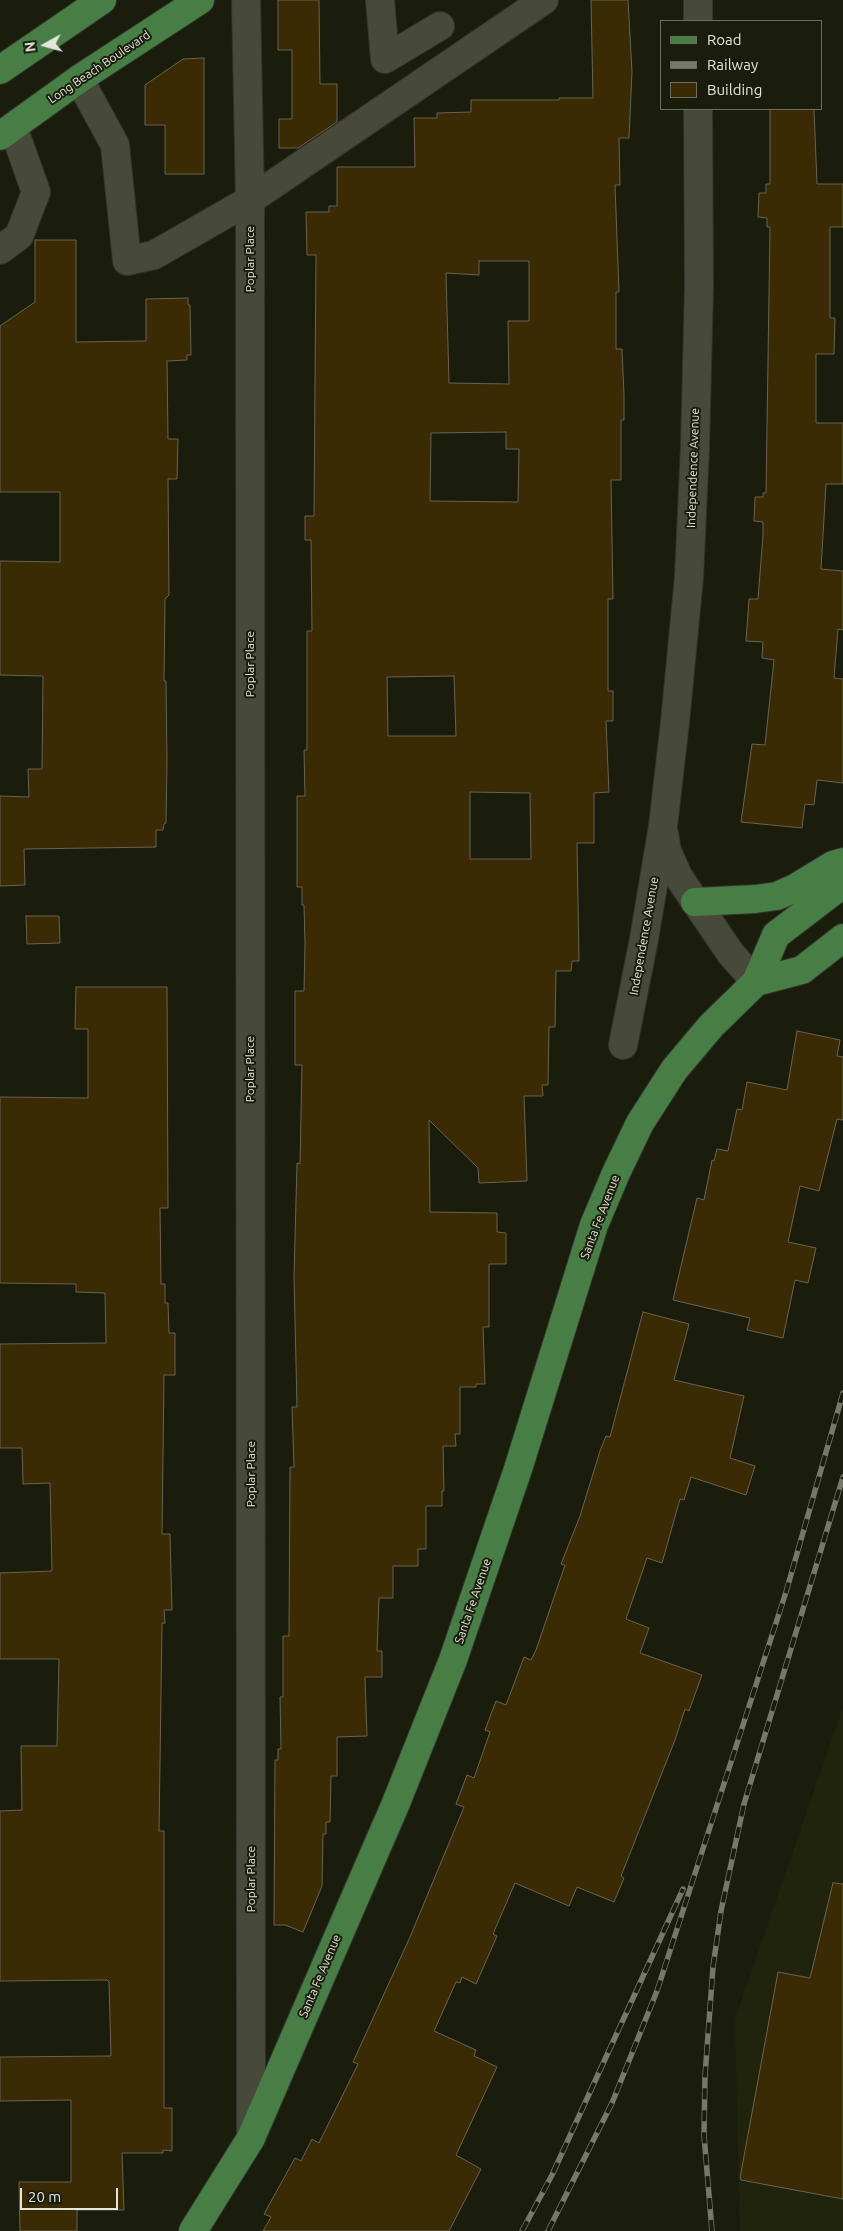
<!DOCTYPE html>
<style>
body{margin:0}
#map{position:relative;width:843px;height:2231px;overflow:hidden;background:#1b1d0c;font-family:Ubuntu,sans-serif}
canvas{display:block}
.legend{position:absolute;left:660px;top:20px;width:162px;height:90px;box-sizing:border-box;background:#1b1d0c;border:1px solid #6b6d5f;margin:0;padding:6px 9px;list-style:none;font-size:15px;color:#e4e6db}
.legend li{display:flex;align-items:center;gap:10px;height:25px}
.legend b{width:25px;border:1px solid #6b6d5f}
.north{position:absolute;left:20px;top:20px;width:50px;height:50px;-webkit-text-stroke:4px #1b1d0c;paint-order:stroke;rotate:263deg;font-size:14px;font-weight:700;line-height:20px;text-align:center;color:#e4e6db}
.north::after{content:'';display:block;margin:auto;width:18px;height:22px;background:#e4e6db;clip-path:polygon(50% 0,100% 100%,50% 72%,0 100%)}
.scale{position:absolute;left:20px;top:2188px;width:98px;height:22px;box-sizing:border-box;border:2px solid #e4e6db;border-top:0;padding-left:6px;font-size:15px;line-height:18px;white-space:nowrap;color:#e4e6db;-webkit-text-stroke:4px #1b1d0c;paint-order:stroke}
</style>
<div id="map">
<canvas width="843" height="2231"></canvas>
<ul class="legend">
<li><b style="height:6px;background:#467e45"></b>Road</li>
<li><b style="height:6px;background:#76786a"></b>Railway</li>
<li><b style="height:14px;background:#3a2b04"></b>Building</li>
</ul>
<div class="north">N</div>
<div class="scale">20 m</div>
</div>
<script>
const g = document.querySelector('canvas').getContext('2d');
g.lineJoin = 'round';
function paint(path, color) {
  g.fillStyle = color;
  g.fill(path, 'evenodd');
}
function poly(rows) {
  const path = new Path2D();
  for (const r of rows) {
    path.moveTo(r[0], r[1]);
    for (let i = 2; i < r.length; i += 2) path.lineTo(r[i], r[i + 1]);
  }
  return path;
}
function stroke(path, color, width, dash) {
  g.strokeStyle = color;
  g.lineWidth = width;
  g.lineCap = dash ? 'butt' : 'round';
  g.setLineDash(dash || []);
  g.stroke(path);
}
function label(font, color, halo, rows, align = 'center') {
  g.font = font + ' Ubuntu,sans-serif';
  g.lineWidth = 4;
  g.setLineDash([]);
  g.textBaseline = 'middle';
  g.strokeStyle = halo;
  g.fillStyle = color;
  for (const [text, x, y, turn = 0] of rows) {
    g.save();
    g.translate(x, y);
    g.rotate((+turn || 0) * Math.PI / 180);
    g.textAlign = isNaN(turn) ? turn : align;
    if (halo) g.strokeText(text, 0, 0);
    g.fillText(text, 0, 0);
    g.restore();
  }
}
paint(poly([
 [843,1707,843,2231,740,2231,735,2019]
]), '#21240c');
const building = poly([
 [278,0,319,0,320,84,337,84,337,122,298,148,279,148,279,119,292,119,292,50,278,50,278,0],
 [591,0,628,0,632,72,629,138,619,138,620,185,615,185,619,292,616,292,616,349,622,349,624,395,624,420,621,420,621,480,611,480,613,599,608,599,608,691,613,691,613,721,606,721,609,792,594,793,594,843,577,843,579,961,572,961,571,971,556,971,555,1027,549,1027,548,1085,542,1085,543,1096,524,1096,527,1181,479,1183,478,1168,429,1120,430,1212,497,1213,497,1232,506,1233,506,1264,489,1264,489,1327,483,1327,485,1384,476,1384,476,1387,460,1387,460,1434,455,1434,456,1446,443,1446,444,1491,442,1491,442,1506,426,1506,426,1549,418,1549,418,1566,393,1566,393,1598,379,1598,377,1651,382,1651,382,1677,365,1677,367,1736,337,1737,337,1776,331,1776,330,1822,326,1822,326,1834,323,1834,322,1886,303,1932,285,1925,274,1925,275,1760,278,1760,278,1749,281,1749,280,1697,283,1697,283,1636,289,1636,290,1467,294,1467,292,1407,297,1407,294,1277,297,1163,300,1164,302,1065,295,1065,295,991,304,991,305,943,304,905,302,905,302,887,297,887,297,796,305,796,304,750,307,750,307,631,312,631,311,540,305,540,305,516,314,516,316,255,307,255,306,212,329,212,329,206,337,206,337,167,415,167,414,118,437,118,437,113,471,112,471,100,559,100,559,98,593,98,591,0],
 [479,261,529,261,529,321,508,321,509,384,449,383,446,273,479,275,479,261],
 [506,432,506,449,519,449,518,502,430,501,431,433,506,432],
 [454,676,456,736,388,736,387,677,454,676],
 [470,792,530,793,531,859,470,859,470,792],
 [204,58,204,174,165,174,165,125,145,125,145,85,183,59,204,58],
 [770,109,814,109,817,184,843,184,843,227,830,227,830,318,835,318,834,354,816,354,816,423,843,423,843,484,826,484,821,569,843,571,843,630,838,629,834,678,843,679,843,783,817,780,814,805,805,804,802,828,741,822,752,744,765,745,774,660,762,658,763,642,746,641,749,599,758,599,763,535,763,522,754,521,755,497,763,497,763,493,766,493,770,227,767,227,767,218,758,217,759,193,766,193,766,184,770,184,770,109],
 [35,240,76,240,76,342,146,341,146,299,188,298,188,305,190,305,191,355,187,355,187,360,167,361,168,439,178,439,177,479,168,479,169,595,165,599,164,681,166,681,167,762,166,823,164,824,163,830,156,830,156,847,24,849,25,885,0,886,0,796,29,797,28,769,42,769,43,676,0,675,0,561,60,562,60,492,0,492,0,326,35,302,35,240],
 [26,916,59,916,60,943,27,944,26,916],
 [76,987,167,987,168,1208,160,1208,161,1284,165,1284,165,1303,168,1303,169,1333,175,1333,175,1375,164,1375,162,1534,170,1534,172,1610,164,1610,165,1623,162,1623,159,1831,164,1831,164,2108,172,2108,172,2151,163,2150,163,2153,122,2153,124,2210,77,2210,77,2231,20,2231,19,2182,71,2182,71,2100,0,2101,0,2057,111,2056,109,1982,107,1980,0,1981,0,1811,22,1810,21,1746,57,1746,59,1659,0,1659,0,1573,52,1571,50,1483,23,1484,22,1448,0,1448,0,1344,106,1343,105,1293,76,1292,76,1284,0,1283,0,1097,88,1098,88,1029,75,1029,76,987],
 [797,1031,840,1040,837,1056,843,1057,843,1120,837,1119,819,1191,800,1186,788,1242,816,1248,808,1283,795,1280,783,1338,747,1330,750,1318,673,1300,697,1198,704,1200,712,1160,714,1161,717,1149,728,1151,737,1109,742,1110,747,1082,787,1090,797,1031],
 [643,1312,689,1324,674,1380,744,1396,730,1458,755,1466,746,1495,691,1477,684,1500,680,1499,662,1563,647,1558,626,1619,649,1628,640,1653,702,1675,689,1711,685,1709,675,1740,621,1876,624,1878,614,1902,577,1887,569,1906,515,1883,493,1934,497,1936,476,1984,462,1977,460,1983,456,1982,434,2031,476,2050,474,2056,497,2067,456,2155,481,2169,449,2231,263,2231,271,2217,264,2214,295,2158,301,2161,312,2139,319,2143,358,2064,353,2062,410,1937,464,1807,456,1804,467,1775,474,1778,490,1732,485,1730,496,1701,506,1705,524,1657,531,1660,536,1650,565,1565,561,1564,580,1516,600,1451,606,1436,610,1437,643,1312],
 [833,1883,843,1884,843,2199,741,2180,740,2178,778,1972,810,1978,833,1883]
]);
paint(building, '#3a2b04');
stroke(building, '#6b6351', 1);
const minor = poly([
 [246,0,250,200,251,2138],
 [380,0,385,59,440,26],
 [698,0,698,21],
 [79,79,115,145,127,261,154,255,250,200,544,0],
 [0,250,19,236,36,192,13,127],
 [664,834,667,851,678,876,731,954,756,982],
 [623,1045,644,939,663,826,675,722,689,577,695,447,699,287,698,109]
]);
const major = poly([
 [0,70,102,0],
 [0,136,79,79,200,0],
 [695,902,755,899,777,896,795,888,833,865,843,862],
 [756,982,802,970,843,938],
 [193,2231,251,2138,396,1803,453,1660,518,1469,594,1225,616,1173,640,1123,674,1070,711,1026,756,982,776,935,843,884]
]);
stroke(minor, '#32342c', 30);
stroke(major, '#32342c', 30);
stroke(minor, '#474a38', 28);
stroke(major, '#467e45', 28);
const rail = poly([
 [522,2231,552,2175,683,1889],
 [548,2231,612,2103,657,1991,786,1592,843,1393],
 [712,2231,704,2135,705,2076,713,1967,721,1911,744,1804,843,1477]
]);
stroke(rail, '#76786a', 5.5);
stroke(rail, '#1b1d0c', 4, [11]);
label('12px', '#e4e6db', '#1b1d0c', [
 ["Long Beach Boulevard",99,67,-34],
 ["Poplar Place",250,259,-90],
 ["Independence Avenue",693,468,-88],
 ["Poplar Place",250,664,-90],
 ["Independence Avenue",644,936,-80],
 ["Poplar Place",250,1069,-90],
 ["Santa Fe Avenue",600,1217,-69],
 ["Poplar Place",251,1474,-90],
 ["Santa Fe Avenue",473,1601,-71],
 ["Poplar Place",251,1879,-90],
 ["Santa Fe Avenue",320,1976,-67]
]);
</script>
